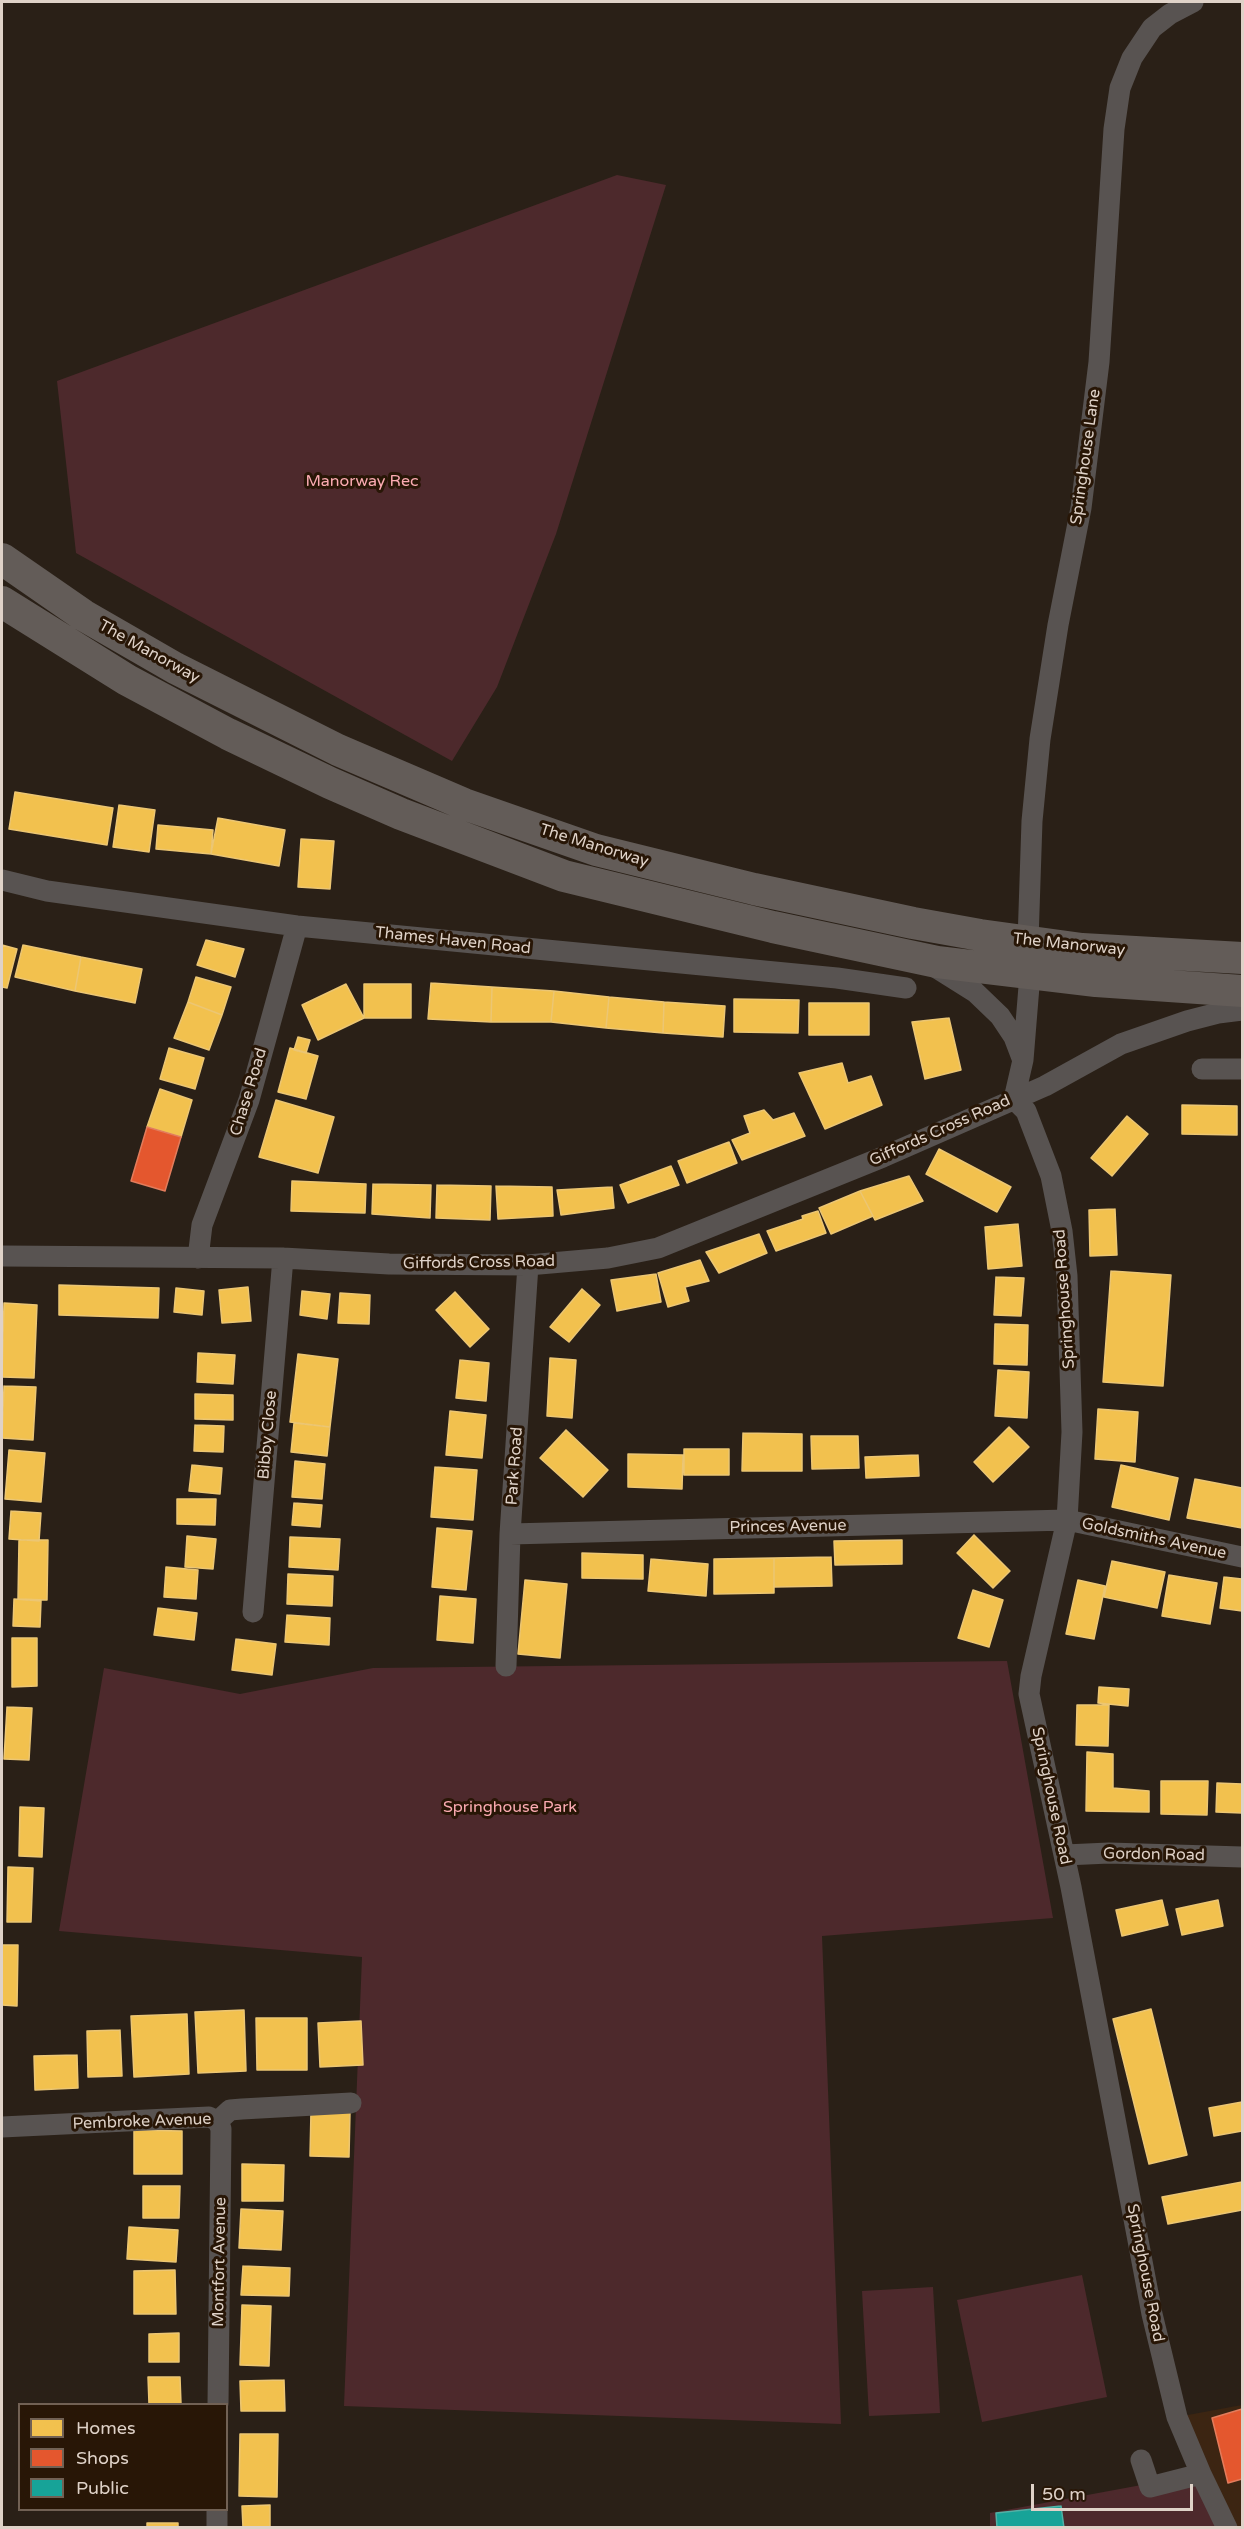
<!DOCTYPE html>
<style>
body{margin:0}
#map{position:relative;width:1244px;height:2529px;overflow:hidden;background:#2a2017;font-family:"Varela Round",sans-serif}
canvas{display:block}
.frame{position:absolute;inset:0;border:3px solid #dfd2c8;pointer-events:none}
.legend{position:absolute;left:18px;top:2403px;width:210px;height:108px;box-sizing:border-box;background:#281606;border:2px solid #716154;margin:0;padding:8px 10px;list-style:none;font-size:18px;color:#dfd2c8}
.legend li{display:flex;align-items:center;gap:12px;height:30px}
.legend b{width:30px;border:2px solid #716154}
.scale{position:absolute;left:1031px;top:2484px;width:162px;height:27px;box-sizing:border-box;border:3px solid #dfd2c8;border-top:0;padding-left:8px;font-size:18px;line-height:21px;white-space:nowrap;color:#dfd2c8;-webkit-text-stroke:4px #281606;paint-order:stroke}
</style>
<div id="map">
<canvas width="1244" height="2529"></canvas>
<div class="frame"></div>
<ul class="legend">
<li><b style="height:16px;background:#f2c14e"></b>Homes</li>
<li><b style="height:16px;background:#e4572e"></b>Shops</li>
<li><b style="height:16px;background:#17a398"></b>Public</li>
</ul>
<div class="scale">50 m</div>
</div>
<script>
const g = document.querySelector('canvas').getContext('2d');
g.lineJoin = 'round';
function paint(path, color) {
  g.fillStyle = color;
  g.fill(path, 'evenodd');
}
function poly(rows) {
  const path = new Path2D();
  for (const r of rows) {
    path.moveTo(r[0], r[1]);
    for (let i = 2; i < r.length; i += 2) path.lineTo(r[i], r[i + 1]);
  }
  return path;
}
function stroke(path, color, width, dash) {
  g.strokeStyle = color;
  g.lineWidth = width;
  g.lineCap = dash ? 'butt' : 'round';
  g.setLineDash(dash || []);
  g.stroke(path);
}
function label(font, color, halo, rows, align = 'center') {
  g.font = font + ' "Varela Round",sans-serif';
  g.lineWidth = 6;
  g.setLineDash([]);
  g.textBaseline = 'middle';
  g.strokeStyle = halo;
  g.fillStyle = color;
  for (const [text, x, y, turn = 0] of rows) {
    g.save();
    g.translate(x, y);
    g.rotate((+turn || 0) * Math.PI / 180);
    g.textAlign = isNaN(turn) ? turn : align;
    if (halo) g.strokeText(text, 0, 0);
    g.fillText(text, 0, 0);
    g.restore();
  }
}
paint(poly([
 [1242,2405,1242,2527,1228,2527,1177,2417]
]), '#3c2512');
paint(poly([
 [617,175,666,185,556,534,497,687,452,761,76,553,57,381],
 [1007,1661,1053,1918,822,1936,841,2424,344,2406,362,1957,59,1931,104,1668,240,1694,373,1668],
 [1082,2275,1107,2397,982,2422,957,2300],
 [933,2287,940,2413,869,2416,862,2291],
 [1201,2474,1227,2528,990,2528,990,2513]
]), '#4d292c');
const homes = poly([
 [15,792,113,808,107,845,9,829,15,792],
 [119,805,155,810,149,852,113,847,119,805],
 [218,818,285,830,279,866,211,854,218,818],
 [158,825,213,830,211,854,156,849,158,825],
 [301,839,334,841,330,889,298,887,301,839],
 [206,940,244,949,235,977,197,965,206,940],
 [2,945,17,949,7,988,2,987,2,945],
 [23,945,81,957,75,991,15,977,23,945],
 [81,957,142,969,135,1003,75,991,81,957],
 [196,977,231,987,222,1015,188,1002,196,977],
 [431,983,492,987,491,1022,428,1019,431,983],
 [346,984,364,1018,318,1040,302,1005,346,984],
 [364,984,411,984,411,1018,364,1018,364,984],
 [492,987,554,991,551,1022,491,1022,492,987],
 [554,991,609,997,606,1028,551,1022,554,991],
 [609,997,664,1002,663,1033,606,1028,609,997],
 [734,999,799,1000,798,1033,734,1032,734,999],
 [188,1002,222,1015,209,1050,174,1038,188,1002],
 [664,1002,725,1006,723,1037,663,1033,664,1002],
 [809,1003,869,1003,869,1035,809,1035,809,1003],
 [949,1018,961,1070,925,1079,912,1022,949,1018],
 [298,1037,310,1040,306,1053,294,1050,298,1037],
 [169,1048,204,1058,195,1089,160,1079,169,1048],
 [290,1048,318,1056,306,1099,278,1092,290,1048],
 [842,1063,848,1083,871,1076,882,1105,825,1129,799,1073,842,1063],
 [160,1089,192,1100,181,1137,147,1127,160,1089],
 [276,1100,334,1117,318,1173,259,1157,276,1100],
 [1182,1105,1237,1106,1237,1135,1182,1134,1182,1105],
 [764,1110,773,1120,794,1113,805,1136,742,1160,732,1140,750,1133,744,1116,764,1110],
 [1127,1116,1148,1134,1112,1176,1091,1158,1127,1116],
 [729,1142,737,1163,687,1183,678,1161,729,1142],
 [939,1149,1011,1187,997,1212,926,1174,939,1149],
 [671,1166,679,1185,628,1203,620,1185,671,1166],
 [909,1176,923,1201,875,1220,860,1191,909,1176],
 [292,1181,366,1184,365,1213,291,1211,292,1181],
 [373,1184,431,1185,430,1218,372,1214,373,1184],
 [437,1185,491,1186,490,1220,436,1218,437,1185],
 [496,1186,552,1187,553,1216,498,1219,496,1186],
 [612,1187,614,1208,561,1215,557,1190,612,1187],
 [860,1191,873,1216,831,1234,819,1208,860,1191],
 [1115,1209,1117,1255,1090,1256,1089,1210,1115,1209],
 [818,1211,826,1233,776,1251,767,1231,803,1219,802,1216,818,1211],
 [1018,1224,1022,1266,988,1269,985,1227,1018,1224],
 [759,1234,767,1253,719,1273,706,1252,759,1234],
 [700,1260,709,1281,685,1287,689,1301,668,1307,658,1273,700,1260],
 [1111,1271,1171,1275,1163,1386,1103,1382,1111,1271],
 [656,1274,661,1302,617,1311,611,1280,656,1274],
 [996,1277,1024,1278,1021,1316,994,1315,996,1277],
 [59,1285,159,1288,158,1318,59,1315,59,1285],
 [248,1287,251,1321,222,1323,219,1290,248,1287],
 [176,1288,204,1291,202,1315,174,1312,176,1288],
 [582,1289,600,1305,569,1342,550,1327,582,1289],
 [302,1291,330,1294,327,1319,300,1315,302,1291],
 [455,1292,489,1329,470,1347,436,1310,455,1292],
 [340,1293,370,1295,369,1324,338,1323,340,1293],
 [4,1303,37,1305,34,1378,2,1377,4,1303],
 [995,1324,1028,1325,1027,1365,994,1364,995,1324],
 [198,1353,235,1355,233,1384,197,1382,198,1353],
 [298,1354,338,1359,330,1427,290,1422,298,1354],
 [550,1358,576,1360,572,1418,547,1416,550,1358],
 [460,1360,489,1363,486,1401,456,1398,460,1360],
 [998,1370,1029,1372,1027,1418,995,1416,998,1370],
 [4,1386,36,1387,33,1440,2,1438,4,1386],
 [195,1394,233,1395,233,1420,195,1419,195,1394],
 [1098,1409,1138,1412,1135,1462,1095,1459,1098,1409],
 [450,1411,486,1415,482,1458,446,1455,450,1411],
 [294,1423,330,1427,327,1456,291,1452,294,1423],
 [195,1425,224,1426,223,1452,194,1451,195,1425],
 [1009,1427,1029,1447,993,1482,974,1462,1009,1427],
 [566,1430,608,1470,583,1497,540,1458,566,1430],
 [743,1433,802,1434,802,1471,742,1471,743,1433],
 [811,1436,858,1436,859,1468,812,1469,811,1436],
 [684,1449,729,1449,729,1475,684,1475,684,1449],
 [9,1450,45,1453,41,1502,5,1499,9,1450],
 [628,1454,683,1455,682,1489,628,1487,628,1454],
 [918,1455,919,1476,866,1478,865,1457,918,1455],
 [295,1461,325,1464,322,1499,292,1497,295,1461],
 [192,1465,222,1468,220,1494,189,1491,192,1465],
 [1121,1465,1178,1478,1169,1520,1112,1507,1121,1465],
 [435,1467,477,1470,473,1520,431,1517,435,1467],
 [1195,1479,1242,1488,1242,1528,1187,1518,1195,1479],
 [177,1499,216,1499,215,1525,177,1524,177,1499],
 [294,1503,322,1505,320,1527,292,1525,294,1503],
 [11,1511,41,1513,39,1541,9,1539,11,1511],
 [437,1528,472,1531,466,1590,432,1587,437,1528],
 [974,1535,1010,1571,993,1588,957,1553,974,1535],
 [187,1536,216,1539,213,1569,185,1567,187,1536],
 [290,1537,340,1539,338,1570,289,1567,290,1537],
 [19,1540,48,1540,47,1600,18,1599,19,1540],
 [902,1540,902,1564,835,1565,834,1541,902,1540],
 [582,1553,643,1555,643,1579,582,1578,582,1553],
 [831,1557,832,1586,774,1587,774,1558,831,1557],
 [774,1558,774,1593,714,1594,714,1559,774,1558],
 [651,1559,708,1564,706,1596,648,1591,651,1559],
 [1112,1561,1165,1572,1157,1608,1104,1597,1112,1561],
 [166,1567,198,1570,196,1599,164,1597,166,1567],
 [288,1574,333,1576,332,1606,287,1604,288,1574],
 [1169,1575,1217,1583,1210,1624,1162,1616,1169,1575],
 [1224,1577,1242,1579,1242,1611,1220,1608,1224,1577],
 [525,1580,567,1584,560,1658,518,1654,525,1580],
 [1078,1580,1105,1586,1094,1639,1066,1634,1078,1580],
 [973,1590,1003,1600,989,1647,958,1638,973,1590],
 [440,1596,476,1599,473,1643,437,1640,440,1596],
 [14,1599,41,1601,40,1627,13,1626,14,1599],
 [158,1608,197,1613,194,1640,154,1635,158,1608],
 [287,1615,330,1618,329,1645,285,1642,287,1615],
 [12,1638,37,1638,37,1686,12,1687,12,1638],
 [236,1639,276,1644,272,1675,232,1670,236,1639],
 [1099,1687,1129,1689,1128,1706,1098,1703,1099,1687],
 [1077,1705,1109,1705,1108,1746,1076,1745,1077,1705],
 [7,1707,32,1708,29,1760,4,1759,7,1707],
 [1087,1752,1113,1754,1113,1788,1149,1791,1149,1812,1086,1811,1087,1752],
 [1161,1781,1208,1781,1207,1815,1161,1814,1161,1781],
 [1217,1783,1242,1784,1242,1813,1216,1812,1217,1783],
 [20,1807,44,1808,42,1857,19,1856,20,1807],
 [8,1867,33,1868,31,1922,7,1922,8,1867],
 [1162,1900,1168,1925,1122,1936,1116,1910,1162,1900],
 [1218,1900,1223,1926,1182,1935,1176,1909,1218,1900],
 [2,1945,18,1945,17,2006,2,2005,2,1945],
 [1151,2009,1187,2155,1149,2164,1113,2019,1151,2009],
 [244,2010,246,2071,198,2073,195,2012,244,2010],
 [187,2014,189,2074,134,2077,131,2016,187,2014],
 [256,2018,307,2018,307,2070,257,2070,256,2018],
 [361,2021,363,2065,320,2067,318,2023,361,2021],
 [120,2030,122,2076,88,2077,87,2031,120,2030],
 [77,2055,78,2088,35,2090,34,2056,77,2055],
 [1242,2102,1242,2131,1214,2136,1209,2108,1242,2102],
 [311,2111,350,2112,349,2157,310,2156,311,2111],
 [134,2130,182,2131,182,2174,134,2174,134,2130],
 [242,2164,284,2165,283,2201,242,2201,242,2164],
 [1242,2182,1242,2210,1168,2224,1162,2197,1242,2182],
 [143,2186,180,2186,179,2218,143,2218,143,2186],
 [241,2209,283,2211,281,2250,239,2248,241,2209],
 [129,2227,178,2230,176,2262,127,2259,129,2227],
 [243,2266,290,2268,289,2296,241,2295,243,2266],
 [175,2270,176,2314,134,2314,134,2271,175,2270],
 [242,2305,271,2306,269,2366,240,2365,242,2305],
 [179,2333,179,2362,149,2362,149,2334,179,2333],
 [148,2377,180,2377,181,2404,149,2404,148,2377],
 [284,2380,285,2411,241,2411,240,2381,284,2380],
 [240,2434,278,2434,277,2497,239,2496,240,2434],
 [270,2505,270,2528,243,2528,242,2506,270,2505],
 [147,2523,178,2523,178,2528,147,2528,147,2523]
]);
paint(homes, '#f2c14e');
stroke(homes, '#ecc673', 1.5);
const shops = poly([
 [147,1127,181,1137,165,1191,131,1181,147,1127],
 [1242,2409,1242,2479,1228,2483,1212,2418,1242,2409]
]);
paint(shops, '#e4572e');
stroke(shops, '#e27c5c', 1.5);
const public = poly([
 [1061,2506,1064,2528,997,2528,996,2513,1061,2506]
]);
paint(public, '#17a398');
stroke(public, '#53b1a6', 1.5);
stroke(poly([
 [2,880,47,891,297,926,837,978,906,988],
 [932,965,975,992,1000,1016,1014,1037,1022,1058],
 [1202,1069,1242,1069],
 [1014,1099,1026,1111,1051,1176,1062,1231,1067,1276,1072,1432,1067,1520,1031,1676,1029,1694,1071,1887,1152,2314,1177,2417,1201,2474,1227,2528],
 [1014,1099,1023,1060,1030,974,1028,941,1032,821,1040,739,1058,625,1081,508,1099,362,1114,129,1120,88,1132,58,1152,28,1170,14,1193,2],
 [2,1256,283,1258,389,1264,528,1265,608,1258,658,1248,883,1157,1045,1086,1121,1044,1187,1021,1218,1013,1242,1010],
 [198,1258,202,1225,249,1100,297,926],
 [510,1534,1067,1520,1242,1557],
 [253,1612,283,1258],
 [506,1666,510,1534,528,1265],
 [1065,1855,1109,1853,1242,1857],
 [218,2121,221,2129,218,2404],
 [218,2121,230,2110,242,2109,351,2103],
 [2,2127,209,2117,218,2121],
 [1141,2460,1150,2487,1201,2474],
 [217,2528,217,2510]
]), '#585351', 21);
stroke(poly([
 [2,559,83,615,175,668,338,750,464,804,596,850,754,889,913,923,980,935,1082,949,1242,958],
 [2,602,127,680,228,734,330,783,401,814,564,876,773,927,937,962,1096,981,1242,991]
]), '#635c58', 32);
label('16px', '#dfd2c8', '#281606', [
 ["Springhouse Lane",1086,457,-82],
 ["The Manorway",149,652,29],
 ["The Manorway",594,846,17],
 ["Thames Haven Road",453,941,6],
 ["The Manorway",1069,945,6],
 ["Chase Road",249,1092,-73],
 ["Giffords Cross Road",940,1131,-24],
 ["Giffords Cross Road",479,1263,-1],
 ["Springhouse Road",1065,1299,-94],
 ["Bibby Close",268,1435,-85],
 ["Park Road",515,1466,-86],
 ["Princes Avenue",788,1527,-1],
 ["Goldsmiths Avenue",1154,1539,12],
 ["Springhouse Road",1051,1796,78],
 ["Gordon Road",1154,1855,1],
 ["Pembroke Avenue",142,2122,-2],
 ["Montfort Avenue",220,2262,-89],
 ["Springhouse Road",1145,2273,79]
]);
label('16px', '#fbabb2', '#281606', [
 ["Manorway Rec",362,482],
 ["Springhouse Park",510,1808]
]);
</script>
